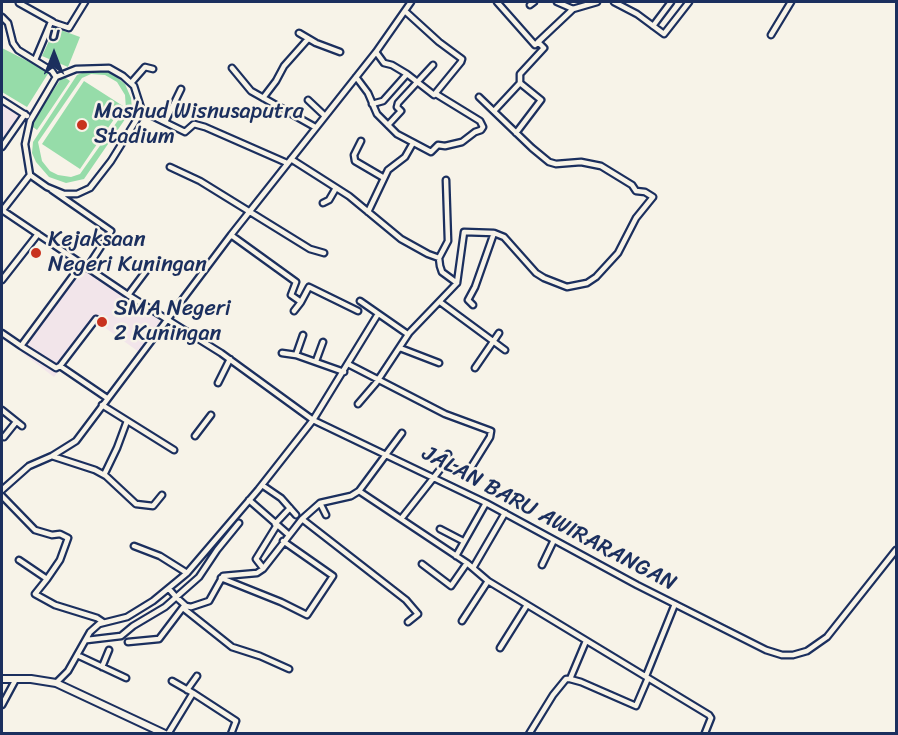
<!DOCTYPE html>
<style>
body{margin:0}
#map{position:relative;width:898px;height:735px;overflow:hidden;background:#f7f3e8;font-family:Sriracha,sans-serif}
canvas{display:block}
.frame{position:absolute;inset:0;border:3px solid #1b2f5e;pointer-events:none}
.north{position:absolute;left:24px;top:24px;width:60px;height:60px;-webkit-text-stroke:4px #f7f3e8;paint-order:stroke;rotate:0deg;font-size:16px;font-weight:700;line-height:24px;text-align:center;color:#1b2f5e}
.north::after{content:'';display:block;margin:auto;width:21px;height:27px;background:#1b2f5e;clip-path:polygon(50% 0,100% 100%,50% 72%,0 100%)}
</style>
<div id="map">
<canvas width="898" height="735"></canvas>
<div class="frame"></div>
<div class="north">U</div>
</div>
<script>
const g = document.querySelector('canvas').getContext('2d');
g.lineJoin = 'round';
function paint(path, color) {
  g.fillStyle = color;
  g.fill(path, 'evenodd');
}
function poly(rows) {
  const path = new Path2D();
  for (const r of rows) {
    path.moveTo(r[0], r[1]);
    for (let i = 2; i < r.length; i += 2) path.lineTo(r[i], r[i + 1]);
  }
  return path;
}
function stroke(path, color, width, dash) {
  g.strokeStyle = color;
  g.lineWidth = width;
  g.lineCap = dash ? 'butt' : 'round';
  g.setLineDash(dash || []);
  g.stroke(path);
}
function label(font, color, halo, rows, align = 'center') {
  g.font = font + ' Sriracha,sans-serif';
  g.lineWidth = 5;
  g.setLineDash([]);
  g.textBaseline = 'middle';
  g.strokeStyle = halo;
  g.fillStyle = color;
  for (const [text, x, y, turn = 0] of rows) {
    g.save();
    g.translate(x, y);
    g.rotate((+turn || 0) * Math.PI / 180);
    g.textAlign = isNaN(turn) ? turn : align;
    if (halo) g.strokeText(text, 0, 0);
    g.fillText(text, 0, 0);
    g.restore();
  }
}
paint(poly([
 [2,105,21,117,2,143],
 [85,267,161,321,139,352,97,322,54,377,21,352]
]), '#f2e5ea');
paint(poly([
 [55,28,80,37,68,67,42,56],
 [2,48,49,72,27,107,2,92],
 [103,70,113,74,125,84,131,98,132,109,84,179,66,183,49,177,36,162,32,153,33,142,77,75,87,71],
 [91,74,105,75,117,82,125,95,126,109,80,174,71,177,58,175,50,171,42,161,38,142,82,78],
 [63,76,70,81,37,130,30,125],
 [84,81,123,106,80,169,42,144]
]), '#96dca9');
const minor = poly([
 [557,2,573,9,597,2],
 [614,2,637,14,664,34,689,2],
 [19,3,53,22],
 [530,5,534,2],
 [2,17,8,23,13,43,18,50,52,71,56,77,30,121,25,144,30,175,2,211],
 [653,26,671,2],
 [299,33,316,43,340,52],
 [771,35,791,2],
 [538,42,573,9],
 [376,52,384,63,392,65,407,74,434,95,461,62,462,59,439,42,405,11],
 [35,60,51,22,69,28,85,2],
 [232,68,251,91,315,127],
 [356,77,368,93,377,114,397,134,431,152,438,145,445,146,462,142,475,132,481,130,483,127,480,121,436,94],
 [131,83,145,67,153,69],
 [479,97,532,148,549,162,556,164,581,162,601,166,632,185,636,191,645,192,653,197,636,218,618,253,596,277,587,283,567,287,544,278,536,273,504,237,494,233],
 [263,98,276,81,284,66,308,39],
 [2,100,27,116],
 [308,100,325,116],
 [372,104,383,101,407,74],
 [142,111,185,132,194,124,205,127,287,163],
 [494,111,520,83,520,74,544,48,538,42,535,45,497,2],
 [165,122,181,89],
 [388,125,401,111,397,107,398,103,433,65],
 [516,133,541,100,520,83],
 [361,141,354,155,355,161,384,178],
 [2,147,25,114],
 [291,159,349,196,401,239,428,254,439,258],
 [170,167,200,181,310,249,324,253],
 [30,175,47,187,64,194,77,194,90,188,111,161,142,111,134,86,123,76,109,68,76,69,56,77],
 [446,180,448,241,439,258,440,266,442,272,457,283],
 [52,190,111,231,87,268],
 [323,203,329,200,336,188],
 [2,210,128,295,221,353,313,420,486,503,637,585,766,650,782,655,793,655,807,651,827,637,896,550],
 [368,212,388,170,405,157,413,143],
 [231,235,296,282,291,295,301,302,294,311],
 [81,265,21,346,56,368,60,366,96,319],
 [2,280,38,234],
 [128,295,152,263],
 [360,301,406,333],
 [301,302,309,287,358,311],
 [440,302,505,350],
 [2,333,21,346],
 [400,348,439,363],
 [282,353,296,355,344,372],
 [296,355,303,335],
 [316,361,323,342],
 [348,364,445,414,491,431,490,437,467,474,443,464],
 [60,366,107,398],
 [475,368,499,333],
 [218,383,230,359],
 [358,404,376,383,409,333,457,283,464,232,494,233,475,287,468,300,473,305],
 [102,405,174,450],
 [2,410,22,426],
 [195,436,211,415],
 [4,437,16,422],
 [52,456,95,470,106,476,136,504,153,506,162,495],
 [104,475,117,448,127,421],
 [262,485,281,498,296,515],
 [2,490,29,466,52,456,76,441,231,235,376,52,411,2],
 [359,491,467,563,488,581,709,715,711,718,705,733],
 [2,496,35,530,52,535,60,534,68,538,60,560,47,579],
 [249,500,289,535],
 [320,503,326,515],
 [302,519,406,600,418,614,408,622],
 [401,519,442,467,448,454],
 [275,524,290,508],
 [440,529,463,541],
 [134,546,160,556,187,573],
 [456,556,486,503],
 [19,560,47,579,35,594,55,605,97,618,103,622],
 [422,564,451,586,467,563],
 [542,565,554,540],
 [263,568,256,559,277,525],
 [473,568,505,513],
 [221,578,281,602,307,615,333,576,283,541],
 [169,589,176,597,186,606,191,607,209,601,223,576,257,573,263,569,302,519,320,503,351,496,359,491,402,433],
 [183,608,232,647,260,656,289,669],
 [462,621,488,581],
 [87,640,121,636,133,626,165,607,199,577,217,550,239,523],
 [128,642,159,639,184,606],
 [500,648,527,605],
 [77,655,126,678],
 [102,667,109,650],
 [646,676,675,604],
 [570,679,581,682,636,706,648,678],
 [56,683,68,671,90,632,99,624,127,617,153,601,187,573,258,490,313,420,378,314],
 [187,690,197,676],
 [193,693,236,721,231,734],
 [2,705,16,679],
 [168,734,193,693,172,681],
 [529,734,553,695,566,679,570,679,586,641]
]);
const major = poly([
 [2,679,31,679,56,683,165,734]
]);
stroke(minor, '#1b2f5e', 9);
stroke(major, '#1b2f5e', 10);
stroke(minor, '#f7f3e8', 4.5);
stroke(major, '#f7f3e8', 6);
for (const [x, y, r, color] of [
 [82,125,6,"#c8321e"],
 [36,253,6,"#c8321e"],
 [102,322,6,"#c8321e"]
]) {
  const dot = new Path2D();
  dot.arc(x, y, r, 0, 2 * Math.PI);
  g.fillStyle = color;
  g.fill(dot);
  stroke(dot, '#f7f3e8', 2);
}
label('22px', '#1b2f5e', '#f7f3e8', [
 ["Mashud Wisnusaputra",94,112],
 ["Stadium",94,137],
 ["Kejaksaan",48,240],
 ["Negeri Kuningan",48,265],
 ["SMA Negeri",114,309],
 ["2 Kuningan",114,334]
], 'left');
label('22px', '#1b2f5e', '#f7f3e8', [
 ["JALAN BARU AWIRARANGAN",549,519,28]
]);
</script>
